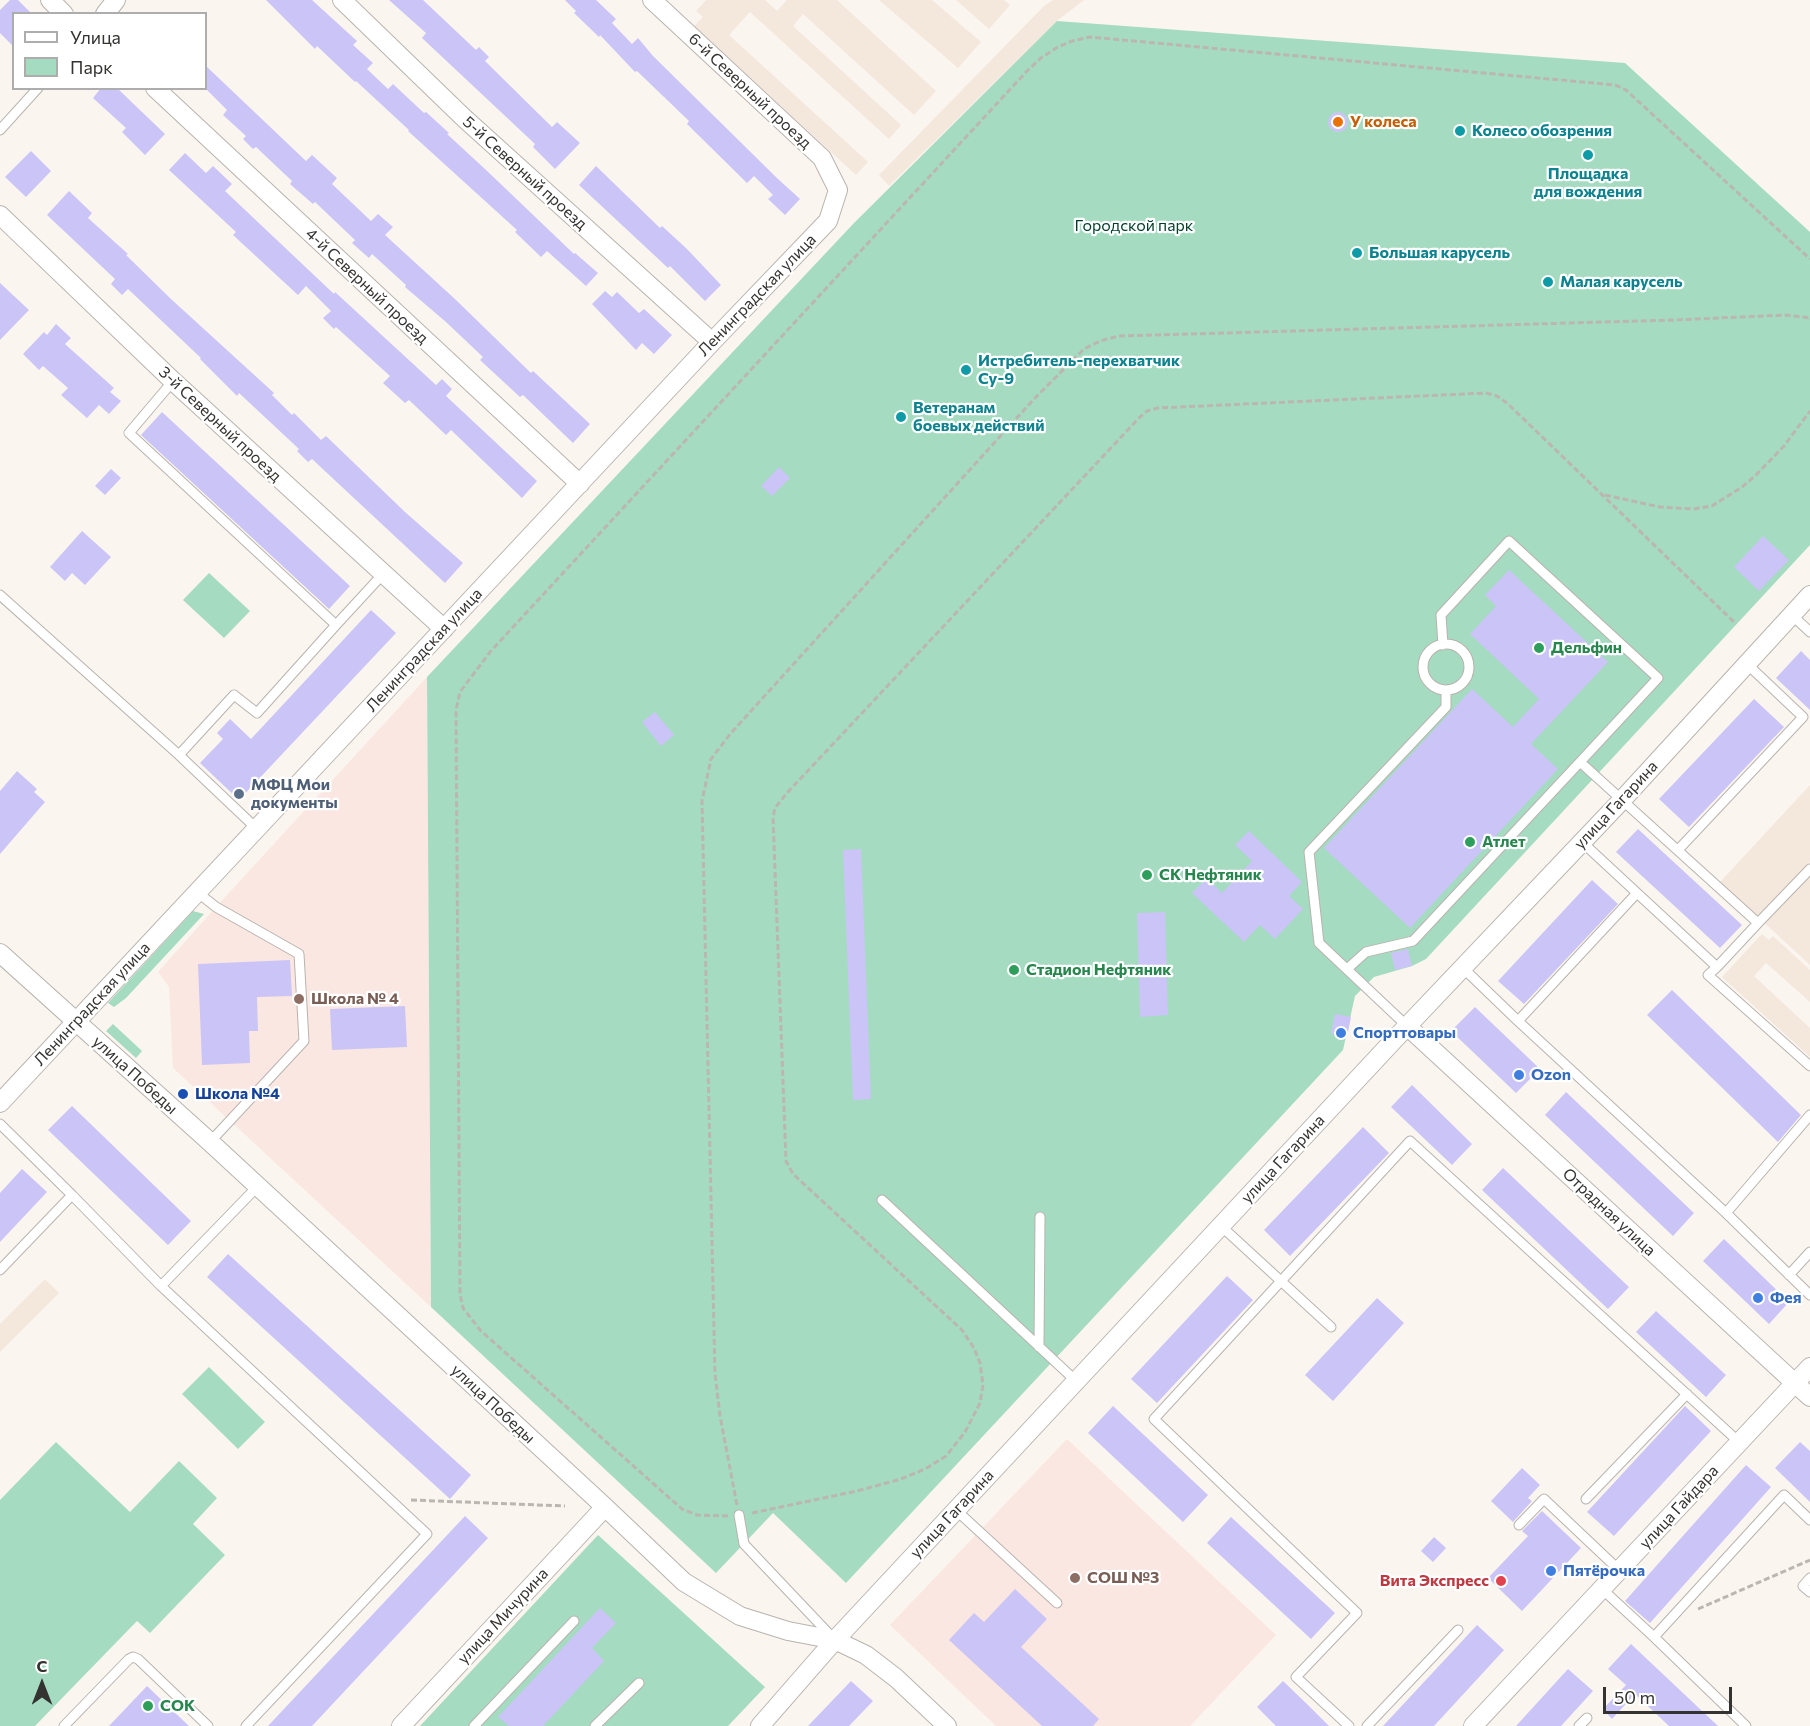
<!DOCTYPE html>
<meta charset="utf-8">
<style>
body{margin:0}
#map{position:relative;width:1810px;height:1726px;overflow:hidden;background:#fbf5ef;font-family:Commissioner,sans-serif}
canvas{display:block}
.legend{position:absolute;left:12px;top:12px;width:195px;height:78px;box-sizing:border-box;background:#fff;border:2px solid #aeadad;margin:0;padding:8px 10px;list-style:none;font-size:18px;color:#353331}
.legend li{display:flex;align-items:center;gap:12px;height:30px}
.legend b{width:30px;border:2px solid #aeadad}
.north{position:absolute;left:12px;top:1654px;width:60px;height:60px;-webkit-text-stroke:4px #fff;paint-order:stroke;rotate:0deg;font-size:16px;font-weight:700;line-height:24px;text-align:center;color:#353331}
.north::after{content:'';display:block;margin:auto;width:21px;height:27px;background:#353331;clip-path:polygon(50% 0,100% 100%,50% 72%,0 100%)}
.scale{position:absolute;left:1603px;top:1687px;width:129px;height:27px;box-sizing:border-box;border:3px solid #353331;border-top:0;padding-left:8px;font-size:18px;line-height:21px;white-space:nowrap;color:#353331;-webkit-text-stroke:4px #fff;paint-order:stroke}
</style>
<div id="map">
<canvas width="1810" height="1726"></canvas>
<ul class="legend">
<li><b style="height:8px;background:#fff"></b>Улица</li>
<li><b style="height:16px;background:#a5dbc1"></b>Парк</li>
</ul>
<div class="north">С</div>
<div class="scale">50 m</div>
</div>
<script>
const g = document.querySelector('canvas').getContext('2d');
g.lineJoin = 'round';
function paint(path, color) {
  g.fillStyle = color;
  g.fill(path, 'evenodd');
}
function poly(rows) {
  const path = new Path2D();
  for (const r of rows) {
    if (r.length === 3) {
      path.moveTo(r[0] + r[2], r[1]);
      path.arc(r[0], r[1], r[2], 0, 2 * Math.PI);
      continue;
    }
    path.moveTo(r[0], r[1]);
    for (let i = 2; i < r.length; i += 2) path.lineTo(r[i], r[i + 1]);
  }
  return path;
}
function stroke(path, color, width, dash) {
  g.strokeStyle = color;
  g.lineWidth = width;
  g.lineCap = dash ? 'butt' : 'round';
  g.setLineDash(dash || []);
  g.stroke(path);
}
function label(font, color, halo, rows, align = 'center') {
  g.font = font + ' Commissioner,sans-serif';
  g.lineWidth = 4.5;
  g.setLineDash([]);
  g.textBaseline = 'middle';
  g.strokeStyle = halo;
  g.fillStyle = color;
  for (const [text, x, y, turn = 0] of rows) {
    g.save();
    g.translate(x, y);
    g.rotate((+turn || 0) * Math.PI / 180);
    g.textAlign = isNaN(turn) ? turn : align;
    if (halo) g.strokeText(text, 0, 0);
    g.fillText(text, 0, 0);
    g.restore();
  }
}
paint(poly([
 [706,0,765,0,777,11,787,0,837,0,936,91,914,115,803,14,793,26,901,125,889,139,750,12,729,35,868,162,856,175,694,26,703,17,696,11],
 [879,0,932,0,981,42,958,68],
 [956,0,1004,0,1010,5,989,29],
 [1053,0,1084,0,1057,21,889,186,879,175,1044,6],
 [1810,785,1810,965,1720,882],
 [1762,934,1769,940,1773,936,1810,970,1810,1002,1766,963,1754,976,1810,1028,1810,1057,1722,977],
 [45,1279,59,1293,0,1352,0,1324]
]), '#f4e8dd');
paint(poly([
 [427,677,431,1307,173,1068,169,987,158,972,216,907],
 [1067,1439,1276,1635,1190,1726,996,1726,890,1625]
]), '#fbe7e1');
paint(poly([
 [1057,21,1625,63,1810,232,1810,545,1426,959,1412,966,1374,977,1355,996,1343,1050,846,1583,773,1513,716,1573,431,1307,427,677,854,223],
 [209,573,250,611,224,638,183,600],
 [193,911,204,914,126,998,114,1007,108,1003],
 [113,1024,142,1051,136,1058,106,1031],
 [209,1367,265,1422,238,1449,182,1394],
 [56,1442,130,1512,179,1461,217,1498,193,1524,225,1555,150,1633,137,1621,35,1726,0,1726,0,1500],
 [598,1535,765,1687,728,1726,420,1726]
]), '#a5dbc1');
paint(poly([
 [10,0,18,0,32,14,14,14,14,47,0,33,0,10],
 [266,0,312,0,357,41,353,45,373,63,367,69,388,89,393,84,424,113,426,112,449,133,447,134,485,169,574,254,575,253,598,273,586,286,547,251,541,257,515,232,517,230,408,131,409,130,356,81,355,82,317,46,315,49],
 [389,0,423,0,476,50,479,47,489,57,485,61,552,127,557,122,580,143,555,169,533,147,535,144,422,38,426,33],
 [565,0,596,0,616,19,612,23,632,44,638,38,653,56,778,179,800,199,785,215,768,199,773,195,754,176,747,183,687,124,689,121,637,71,635,72,600,35,599,37,574,13,576,11],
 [206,66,306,161,312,155,337,178,332,184,371,221,378,214,393,227,385,235,456,300,531,373,533,371,590,424,573,443,523,395,520,397,480,360,483,357,446,322,405,287,406,285,372,254,369,258,352,243,355,240,315,202,313,204,290,184,292,181,256,147,253,149,243,139,246,136,223,115,227,110,206,89],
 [101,88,117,88,165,134,145,155,122,132,126,128,93,98],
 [1338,122,10],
 [31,151,51,171,26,197,5,177],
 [185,153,206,173,213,166,232,184,225,191,334,294,335,292,436,385,442,379,452,389,446,396,537,481,522,498,451,430,446,435,409,400,405,403,383,383,390,376,336,327,334,329,323,318,331,311,306,286,298,295,233,235,236,232,169,170],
 [596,166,660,228,662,226,687,249,721,285,705,301,670,266,668,268,579,185],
 [69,191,92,213,88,218,128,254,126,255,171,299,274,393,272,395,292,415,294,413,321,440,326,436,405,512,463,563,445,583,312,459,308,462,297,451,299,449,239,393,237,396,200,359,201,358,128,289,122,295,111,284,115,279,47,215],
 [0,283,29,310,0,340],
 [605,291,612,297,617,292,639,313,644,309,672,335,654,354,642,343,636,350,592,304],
 [56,324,71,338,65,344,114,388,110,392,121,401,109,414,99,405,87,418,61,395,68,388,43,366,39,370,23,354,44,332,47,335],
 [162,412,350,586,329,609,141,435],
 [779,467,790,478,772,496,761,486],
 [111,469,121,478,105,495,95,486],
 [82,531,111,557,85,585,72,573,65,581,50,567],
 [1763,536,1789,560,1759,591,1734,567],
 [1509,570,1608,662,1531,744,1558,769,1410,928,1324,848,1472,689,1513,727,1539,699,1470,634,1496,606,1485,595],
 [371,610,396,633,239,800,200,763,223,739,217,733,230,719,251,739],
 [1801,651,1810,660,1810,710,1776,678],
 [1754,699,1784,727,1689,827,1659,799],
 [655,712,674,735,661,746,642,722],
 [17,771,37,789,34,792,45,802,0,854,0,791],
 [1638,829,1742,925,1720,948,1616,852],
 [1249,831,1302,882,1289,896,1303,909,1275,939,1260,925,1244,942,1192,893,1207,878,1222,893,1252,861,1235,845],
 [861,849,871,1099,853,1100,843,850],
 [1592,880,1618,904,1524,1004,1498,981],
 [1165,912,1168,1015,1140,1017,1137,913],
 [1408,949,1412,966,1395,970,1391,953],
 [290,960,292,996,257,997,258,1031,249,1031,250,1063,202,1065,198,964],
 [1672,990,1801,1115,1778,1142,1647,1015],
 [405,1006,407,1047,332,1050,330,1009],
 [1475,1007,1540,1069,1516,1093,1451,1031],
 [1335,1014,1351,1017,1347,1037,1331,1034],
 [1412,1085,1472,1144,1452,1165,1391,1107],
 [1566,1092,1694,1213,1673,1236,1545,1115],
 [72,1106,191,1221,168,1245,48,1130],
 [1363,1127,1389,1153,1290,1256,1264,1230],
 [1503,1168,1629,1287,1608,1309,1482,1190],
 [22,1169,47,1192,0,1242,0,1193],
 [1724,1239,1789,1302,1769,1324,1703,1261],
 [228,1254,471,1475,450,1499,207,1277],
 [1227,1276,1253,1300,1157,1403,1131,1379],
 [1377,1298,1404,1323,1333,1401,1305,1375],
 [1656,1311,1726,1375,1706,1397,1636,1332],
 [1113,1406,1208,1495,1183,1522,1088,1433],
 [1685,1406,1711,1431,1614,1536,1587,1512],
 [1800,1442,1810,1451,1810,1502,1775,1468],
 [1746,1465,1771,1487,1650,1623,1625,1601],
 [1522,1468,1540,1485,1528,1498,1532,1501,1513,1522,1491,1501],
 [1542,1511,1581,1548,1522,1611,1488,1578,1528,1536,1522,1531],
 [465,1516,488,1538,312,1726,268,1726],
 [1231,1517,1335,1613,1311,1639,1207,1543],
 [1434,1537,1446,1548,1433,1562,1421,1551],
 [1015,1589,1047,1619,1021,1647,1099,1719,1093,1726,1042,1726,949,1640,974,1613,984,1622],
 [600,1608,616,1623,592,1648,604,1661,543,1726,509,1726,498,1717],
 [1477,1625,1504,1650,1434,1726,1383,1726],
 [1631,1644,1718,1726,1669,1726,1635,1694,1612,1719,1603,1709,1626,1685,1608,1669],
 [1568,1669,1593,1691,1561,1726,1516,1726],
 [851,1681,873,1701,849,1726,808,1726],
 [1283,1681,1308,1705,1329,1726,1276,1726,1257,1707],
 [147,1686,189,1726,109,1726]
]), '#cac5f6');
const service = poly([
 [0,130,38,88],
 [173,381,129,433,336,625,257,713,234,695,179,755,257,829],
 [0,595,179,755],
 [1792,615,1810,632],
 [336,625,383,574],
 [1446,667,23],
 [1443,645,1441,615,1509,541,1658,678,1580,762,1758,923,1717,967,1637,893],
 [1678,850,1803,717,1747,664],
 [197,892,216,907,299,954,304,1041,210,1142],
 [1758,923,1810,869],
 [1462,967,1518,1021,1637,893,1582,842],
 [1717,967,1708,975,1810,1066],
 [1347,969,1366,952,1413,941,1580,762],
 [1518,1021,1726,1213],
 [1407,1026,1319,943,1309,852,1446,707,1446,690],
 [1810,1115,1726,1213,1810,1295],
 [0,1124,72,1195],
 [882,1200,1076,1381],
 [1221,1226,1331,1327],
 [0,1270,72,1195,161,1286,427,1534,246,1726],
 [1789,1275,1810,1252],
 [161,1286,257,1187],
 [1039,1347,1040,1217],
 [1586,1499,1687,1394],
 [956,1510,1057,1603],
 [739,1515,744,1544,832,1637],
 [1519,1525,1544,1499,1619,1570],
 [1810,1578,1803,1586,1810,1592],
 [1602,1589,1654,1637,1784,1495,1810,1520],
 [1654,1637,1746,1726],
 [64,1726,129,1659,133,1657,138,1659,208,1726],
 [474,1726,574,1621],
 [595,1726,639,1683],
 [1349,1726,1296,1677,1357,1613,1154,1419,1410,1141,1739,1442],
 [1367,1726,1458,1630],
 [1579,1726,1587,1718]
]);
const minor = poly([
 [50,0,64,14],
 [342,0,464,118,712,342],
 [105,14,116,0],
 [155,88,580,484],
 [0,215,173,381,444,629],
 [0,953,210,1142,605,1507,684,1582,740,1616,788,1631,835,1640,866,1655,896,1678,947,1726],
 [1407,1026,1810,1397],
 [0,1103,712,342,828,221,838,190,822,158,652,0],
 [401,1726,605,1507],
 [760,1726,835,1640,1393,1041,1622,800,1810,595],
 [1473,1726,1810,1367]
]);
stroke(service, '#b9b3ae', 11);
stroke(minor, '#b9b3ae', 20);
stroke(poly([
 [1605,495,1660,507,1693,509,1712,506,1742,487,1755,476,1784,446,1810,411],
 [411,1500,565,1506],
 [737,1505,720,1416,715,1374,702,801,711,759,731,733,1034,399,1084,349,1100,341,1119,336,1674,320,1785,315,1810,318],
 [752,1513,857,1491,901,1479,925,1469,946,1456,965,1432,980,1403,983,1385,980,1363,974,1348,962,1330,793,1174,786,1161,773,817,775,808,787,793,1139,418,1147,411,1158,408,1486,393,1497,396,1507,403,1736,624],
 [728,1516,697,1515,682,1509,481,1331,463,1308,460,1294,456,710,460,692,490,652,1027,71,1041,58,1058,47,1072,41,1090,37,1615,85,1626,90,1810,259],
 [1698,1609,1810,1560]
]), '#bbb6b2', 3, [6, 3]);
stroke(service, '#fff', 9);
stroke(minor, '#fff', 18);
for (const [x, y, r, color] of [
 [1338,122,6,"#e8710a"],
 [1460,131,6,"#0f9aa8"],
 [1588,155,6,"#0f9aa8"],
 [1357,253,6,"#0f9aa8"],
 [1548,282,6,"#0f9aa8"],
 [966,370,6,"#0f9aa8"],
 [901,417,6,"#0f9aa8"],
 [1539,648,6,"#2e9e5b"],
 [239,794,6,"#5c6f8a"],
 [1470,842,6,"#2e9e5b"],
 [1147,875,6,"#2e9e5b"],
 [1014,970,6,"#2e9e5b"],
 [299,999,6,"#8d6e63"],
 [1341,1033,6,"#3f7fe0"],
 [1519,1075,6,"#3f7fe0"],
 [183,1094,6,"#1a4fb4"],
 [1758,1298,6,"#3f7fe0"],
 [1551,1571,6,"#3f7fe0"],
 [1075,1578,6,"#8d6e63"],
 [1501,1581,6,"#e0444e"],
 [148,1706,6,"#2e9e5b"]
]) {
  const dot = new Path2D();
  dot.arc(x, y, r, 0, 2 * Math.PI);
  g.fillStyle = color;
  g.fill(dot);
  stroke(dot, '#fff', 2);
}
label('16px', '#353331', '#fff', [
 ["6-й Северный проезд",750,91,43],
 ["5-й Северный проезд",525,173,42],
 ["4-й Северный проезд",367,286,43],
 ["Ленинградская улица",757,295,-46],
 ["3-й Северный проезд",220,424,43],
 ["Ленинградская улица",424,650,-47],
 ["улица Гагарина",1616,805,-47],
 ["Ленинградская улица",92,1004,-47],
 ["улица Победы",135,1075,42],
 ["улица Гагарина",1283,1159,-47],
 ["Отрадная улица",1609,1212,43],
 ["улица Победы",493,1404,43],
 ["улица Гайдара",1679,1507,-47],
 ["улица Гагарина",952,1514,-47],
 ["улица Мичурина",503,1616,-47]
]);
label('bold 16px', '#c56008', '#fff', [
 ["У колеса",1350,122]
], 'left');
label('bold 16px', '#0d838f', '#fff', [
 ["Колесо обозрения",1472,131],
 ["Площадка",1588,174,"center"],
 ["для вождения",1588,192,"center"],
 ["Большая карусель",1369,253],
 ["Малая карусель",1560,282],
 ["Истребитель-перехватчик",978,361],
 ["Су-9",978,379],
 ["Ветеранам",913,408],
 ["боевых действий",913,426]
], 'left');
label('16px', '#03402b', '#fff', [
 ["Городской парк",1134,226]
]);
label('bold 16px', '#27864d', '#fff', [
 ["Дельфин",1551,648],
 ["Атлет",1482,842],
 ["СК Нефтяник",1159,875],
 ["Стадион Нефтяник",1026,970],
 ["СОК",160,1706]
], 'left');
label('bold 16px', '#4e5e75', '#fff', [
 ["МФЦ Мои",251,785],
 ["документы",251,803]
], 'left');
label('bold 16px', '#785e54', '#fff', [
 ["Школа № 4",311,999],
 ["СОШ №3",1087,1578]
], 'left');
label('bold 16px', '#366cbe', '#fff', [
 ["Спорттовары",1353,1033],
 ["Ozon",1531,1075],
 ["Фея",1770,1298],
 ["Пятёрочка",1563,1571]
], 'left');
label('bold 16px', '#164399', '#fff', [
 ["Школа №4",195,1094]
], 'left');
label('bold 16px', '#be3a42', '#fff', [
 ["Вита Экспресс",1489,1581]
], 'right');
</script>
